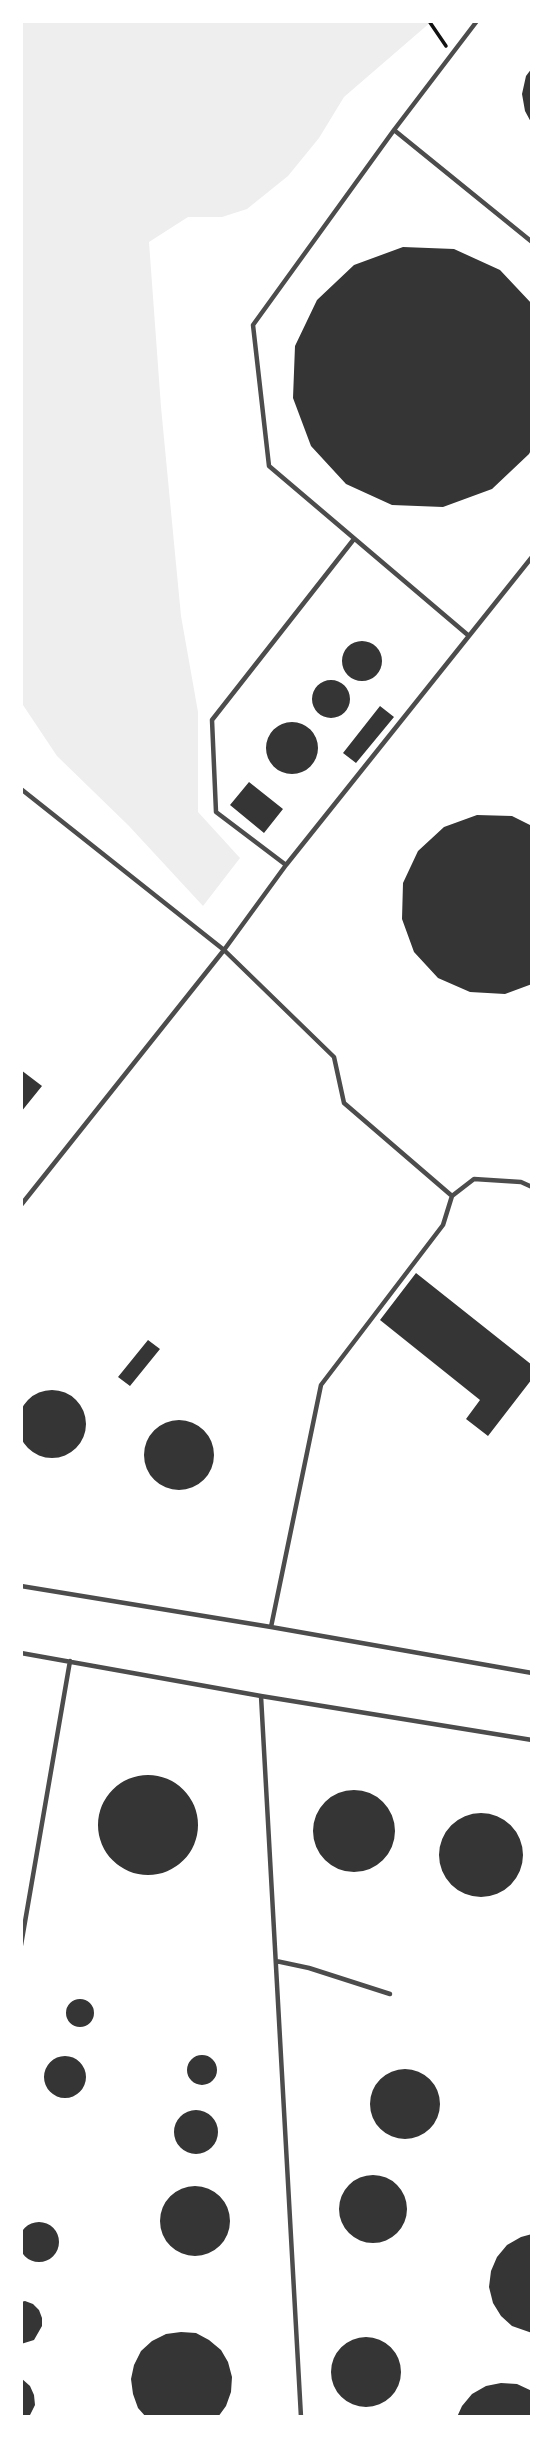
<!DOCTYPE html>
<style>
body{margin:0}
#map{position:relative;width:553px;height:2438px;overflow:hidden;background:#fff;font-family:"PT Sans Narrow",sans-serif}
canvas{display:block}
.frame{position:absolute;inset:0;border:23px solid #fff;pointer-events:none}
</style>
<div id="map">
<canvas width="553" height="2438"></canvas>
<div class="frame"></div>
</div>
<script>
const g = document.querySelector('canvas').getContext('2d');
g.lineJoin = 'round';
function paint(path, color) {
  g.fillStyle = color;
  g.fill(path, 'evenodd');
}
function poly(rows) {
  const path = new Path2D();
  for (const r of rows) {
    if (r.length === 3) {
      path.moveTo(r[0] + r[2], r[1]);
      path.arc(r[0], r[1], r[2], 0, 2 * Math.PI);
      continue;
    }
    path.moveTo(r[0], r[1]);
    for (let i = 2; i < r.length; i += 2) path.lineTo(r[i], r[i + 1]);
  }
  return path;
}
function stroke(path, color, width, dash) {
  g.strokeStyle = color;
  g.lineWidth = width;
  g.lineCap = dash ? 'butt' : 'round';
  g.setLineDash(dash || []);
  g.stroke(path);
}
paint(poly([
 [21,21,432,21,344,97,319,138,288,176,247,209,222,217,188,217,149,242,161,407,181,616,198,712,198,812,240,858,203,906,129,826,57,756,21,702]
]), '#eee');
paint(poly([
 [532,68,532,124,525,111,522,94,526,76],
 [403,247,454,249,500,270,532,304,532,448,529,454,492,489,443,507,392,505,346,484,311,446,293,398,295,346,317,300,354,265],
 [362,661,20],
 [331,699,19],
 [380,706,394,717,356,763,343,753],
 [292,748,26],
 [249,782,283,809,264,833,230,805],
 [477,815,512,816,532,826,532,984,505,994,470,992,438,978,414,952,402,919,403,883,418,851,444,827],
 [21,1070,42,1086,21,1112],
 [416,1273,532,1365,532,1379,488,1436,466,1419,480,1400,380,1320],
 [148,1340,160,1349,130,1386,118,1377],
 [52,1424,34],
 [179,1455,35],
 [148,1825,50],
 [354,1831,41],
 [481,1855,42],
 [80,2013,14],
 [202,2070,15],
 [65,2077,21],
 [405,2104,35],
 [196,2132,22],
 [373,2209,34],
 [195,2221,35],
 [39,2242,20],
 [532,2234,532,2333,512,2326,501,2316,493,2303,489,2287,491,2271,497,2257,507,2245,521,2237],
 [25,2301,33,2304,39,2310,42,2318,42,2326,34,2340,21,2344,21,2302],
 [181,2332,196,2333,209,2340,221,2350,228,2362,232,2377,231,2392,226,2406,218,2417,146,2417,138,2408,133,2394,131,2379,134,2365,141,2351,152,2341,166,2334],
 [366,2372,35],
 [21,2378,30,2386,34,2395,35,2405,29,2417,21,2417],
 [501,2383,517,2384,532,2391,532,2417,457,2417,462,2406,472,2394,486,2386]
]), '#353535');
stroke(poly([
 [429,21,446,46]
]), '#111', 3.5);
stroke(poly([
 [394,130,532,242],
 [469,636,269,466,253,325,394,130,477,21],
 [21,789,224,950,334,1057,344,1103,452,1196],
 [286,865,216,812,212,720,354,539],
 [21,1205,224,950,286,865,532,557],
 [21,1586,271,1627,532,1673],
 [271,1627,321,1385,443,1225,452,1196,474,1179,521,1182,532,1187],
 [21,1653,261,1696,532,1740],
 [261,1696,301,2417],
 [21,1945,70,1661],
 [276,1961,309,1968,390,1994]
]), '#4c4c4c', 4.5);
</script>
